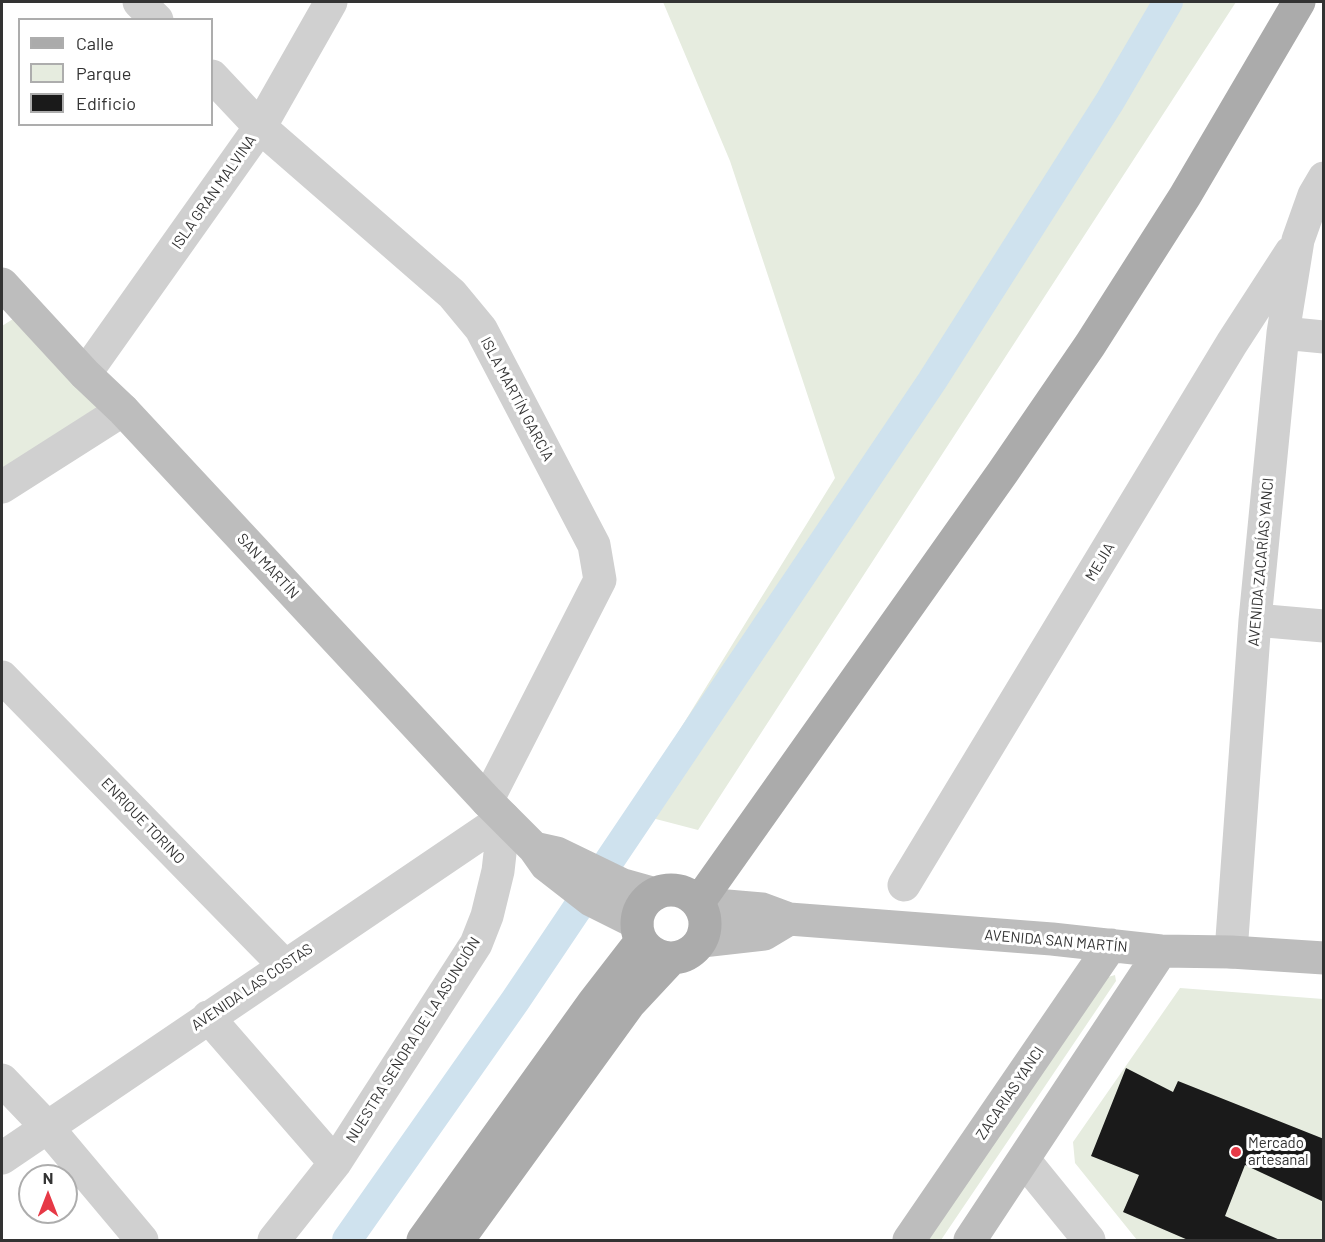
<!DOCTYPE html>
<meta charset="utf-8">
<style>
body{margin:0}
#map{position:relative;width:1325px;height:1242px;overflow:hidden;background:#fff;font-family:Barlow,sans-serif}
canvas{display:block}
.frame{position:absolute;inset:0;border:3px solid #333;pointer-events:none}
.legend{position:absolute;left:18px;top:18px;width:195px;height:108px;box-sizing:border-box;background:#fff;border:2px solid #adadad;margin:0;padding:8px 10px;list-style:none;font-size:18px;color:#333}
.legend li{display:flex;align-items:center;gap:12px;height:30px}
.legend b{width:30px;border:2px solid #adadad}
.north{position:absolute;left:18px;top:1164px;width:60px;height:60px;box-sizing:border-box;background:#fff;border:2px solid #adadad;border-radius:50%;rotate:0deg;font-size:16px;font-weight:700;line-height:24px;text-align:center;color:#333}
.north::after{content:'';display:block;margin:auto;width:21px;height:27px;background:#e63946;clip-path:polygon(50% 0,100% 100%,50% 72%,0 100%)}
</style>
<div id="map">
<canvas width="1325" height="1242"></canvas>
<div class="frame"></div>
<ul class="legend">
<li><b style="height:8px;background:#ababab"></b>Calle</li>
<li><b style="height:16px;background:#e6ecdf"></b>Parque</li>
<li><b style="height:16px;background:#1a1a1a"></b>Edificio</li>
</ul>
<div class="north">N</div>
</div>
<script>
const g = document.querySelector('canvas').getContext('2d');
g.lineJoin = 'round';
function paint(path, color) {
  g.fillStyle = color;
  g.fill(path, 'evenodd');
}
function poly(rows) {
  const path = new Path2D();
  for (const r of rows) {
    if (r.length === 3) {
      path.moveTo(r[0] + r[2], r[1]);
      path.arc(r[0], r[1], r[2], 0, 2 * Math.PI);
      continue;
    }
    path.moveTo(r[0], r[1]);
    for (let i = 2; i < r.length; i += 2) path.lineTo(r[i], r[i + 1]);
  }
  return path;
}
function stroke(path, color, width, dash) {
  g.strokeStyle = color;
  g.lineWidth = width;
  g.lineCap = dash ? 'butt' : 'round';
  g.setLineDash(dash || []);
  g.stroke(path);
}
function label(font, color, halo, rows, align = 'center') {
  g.font = font + ' Barlow,sans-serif';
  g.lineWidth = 6;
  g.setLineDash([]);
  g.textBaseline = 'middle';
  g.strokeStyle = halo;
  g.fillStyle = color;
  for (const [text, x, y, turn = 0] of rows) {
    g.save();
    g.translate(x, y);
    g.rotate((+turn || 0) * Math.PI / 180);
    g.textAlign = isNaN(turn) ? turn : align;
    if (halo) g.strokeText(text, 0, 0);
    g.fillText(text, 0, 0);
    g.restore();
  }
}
paint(poly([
 [663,2,1236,2,698,830,629,812,835,478,730,161],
 [24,312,120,410,2,484,2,326],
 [1115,975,1116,981,941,1240,921,1240,1108,977],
 [1180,988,1323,999,1323,1240,1137,1240,1075,1163,1073,1142]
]), '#e6ecdf');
stroke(poly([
 [347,1240,515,1001,932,381,1110,101,1168,2]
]), '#cfe2ee', 30);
paint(poly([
 [1126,1068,1173,1092,1178,1081,1324,1139,1324,1202,1245,1165,1225,1216,1280,1240,1188,1240,1123,1212,1139,1175,1091,1156]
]), '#1a1a1a');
stroke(poly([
 [139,2,157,20],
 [212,76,260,127,452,294,481,329,594,545,600,580,487,801],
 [1283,333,1324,337],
 [85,374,260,127,331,2],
 [2,487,123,410],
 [1255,620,1324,626],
 [2,677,284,965],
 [904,885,1232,343,1291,252],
 [1231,952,1255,620,1283,333,1298,240,1314,195,1324,178],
 [208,1017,335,1163],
 [2,1080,47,1127,142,1240],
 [2,1158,504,818],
 [1024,1160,1089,1240],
 [274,1240,335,1163,476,944,487,916,498,871,504,818]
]), '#d0d0d0', 33);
stroke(poly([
 [2,284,85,374,123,410,487,801,534,848,546,865,591,900,637,923],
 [539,849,557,853,623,885,655,894],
 [701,907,727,906,762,909,789,919,1052,939,1161,951,1231,952,1324,958],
 [702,941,764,934,789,919],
 [909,1240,1111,945],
 [970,1240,1161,951]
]), '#bdbdbd', 33);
stroke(poly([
 [671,924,34],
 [698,903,1003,472,1090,345,1185,196,1299,2],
 [423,1240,593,1003,641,941],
 [458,1240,629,1004,671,959]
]), '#ababab', 33);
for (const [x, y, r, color] of [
 [1236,1152,6,"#e63946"]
]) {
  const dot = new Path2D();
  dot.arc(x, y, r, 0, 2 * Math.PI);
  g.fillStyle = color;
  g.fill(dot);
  stroke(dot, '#fff', 2);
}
label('15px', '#333', '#fff', [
 ["ISLA GRAN MALVINA",214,192,-55],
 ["ISLA MARTÍN GARCÍA",517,399,62],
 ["MEJIA",1100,562,-59],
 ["AVENIDA ZACARÍAS YANCI",1261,562,-85],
 ["SAN MARTÍN",268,566,47],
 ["ENRIQUE TORINO",143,821,46],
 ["AVENIDA SAN MARTÍN",1056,941,5],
 ["AVENIDA LAS COSTAS",252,987,-34],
 ["NUESTRA SEÑORA DE LA ASUNCIÓN",413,1040,-58],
 ["ZACARIAS YANCI",1010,1093,-56]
]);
label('15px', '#333', '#fff', [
 ["Mercado",1248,1143],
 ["artesanal",1248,1160]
], 'left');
</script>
